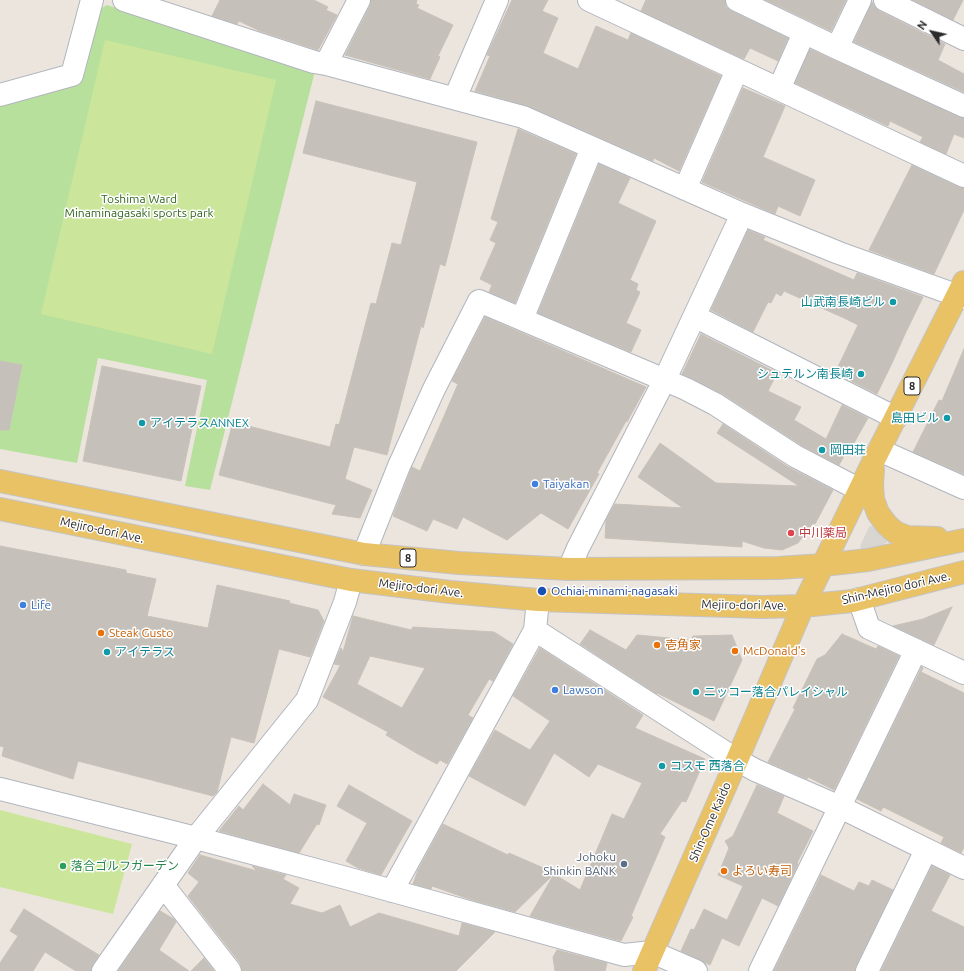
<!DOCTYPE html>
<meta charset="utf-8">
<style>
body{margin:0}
#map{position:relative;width:964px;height:971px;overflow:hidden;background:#ece5de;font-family:Ubuntu,sans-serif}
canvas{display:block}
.north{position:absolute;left:912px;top:12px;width:40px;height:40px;-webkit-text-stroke:3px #fff;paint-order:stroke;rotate:304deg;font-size:11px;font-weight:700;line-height:16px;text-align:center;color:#2b2b2b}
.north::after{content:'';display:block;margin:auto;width:14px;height:18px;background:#2b2b2b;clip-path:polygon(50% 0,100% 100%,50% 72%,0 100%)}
</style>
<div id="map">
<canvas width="964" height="971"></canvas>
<div class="north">N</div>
</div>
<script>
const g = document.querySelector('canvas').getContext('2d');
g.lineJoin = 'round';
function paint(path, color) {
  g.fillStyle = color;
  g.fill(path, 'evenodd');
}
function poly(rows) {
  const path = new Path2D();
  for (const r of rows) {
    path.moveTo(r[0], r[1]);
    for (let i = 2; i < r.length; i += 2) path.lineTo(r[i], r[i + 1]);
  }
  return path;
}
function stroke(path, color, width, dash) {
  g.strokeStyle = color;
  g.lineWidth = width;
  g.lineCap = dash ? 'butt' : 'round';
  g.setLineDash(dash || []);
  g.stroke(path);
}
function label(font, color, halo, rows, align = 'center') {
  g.font = font + ' Ubuntu,"Noto Sans JP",sans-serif';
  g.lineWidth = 3;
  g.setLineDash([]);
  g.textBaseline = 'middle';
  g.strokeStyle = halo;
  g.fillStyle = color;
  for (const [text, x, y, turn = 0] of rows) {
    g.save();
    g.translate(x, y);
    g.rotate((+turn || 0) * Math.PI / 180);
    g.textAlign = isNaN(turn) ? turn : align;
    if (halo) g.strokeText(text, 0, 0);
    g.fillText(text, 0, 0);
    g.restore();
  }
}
paint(poly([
 [107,5,315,71,210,490,185,486,207,380,98,358,77,463,0,449,0,101,74,82,98,10]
]), '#b8e09d');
paint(poly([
 [105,40,276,80,212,354,41,314],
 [0,810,132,844,113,914,0,887]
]), '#cbe69a');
paint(poly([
 [873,525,888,538,887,542,883,545,863,552,860,546,869,527]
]), '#d9d5d1');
const building = poly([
 [220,0,314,0,328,7,326,10,337,15,318,50,260,31,239,21,237,24,212,16,220,0],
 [371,0,417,0,416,4,419,5,417,8,453,25,438,56,440,57,430,79,345,55,370,6,371,0],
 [512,0,548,0,542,11,558,18,543,53,578,69,596,26,628,40,631,33,721,76,679,171,654,158,653,161,528,106,475,91,490,56,487,55,512,0],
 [646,0,725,0,726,7,732,11,788,38,778,61,750,48,744,59,641,11,646,0],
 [766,0,846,0,831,31,766,0],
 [913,0,963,0,953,20,913,0],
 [872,2,875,7,879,11,945,44,938,60,964,74,964,92,854,42,872,2],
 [810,49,959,117,964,118,964,138,954,134,946,154,920,142,923,137,890,121,888,126,795,83,810,49],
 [743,88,785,106,763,157,815,180,800,216,778,206,775,214,702,182,743,88],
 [316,101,477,142,445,266,440,264,423,328,421,326,387,455,354,447,345,479,372,490,360,518,332,514,336,505,219,475,233,422,330,447,336,424,339,425,371,303,376,304,392,243,401,245,417,182,303,153,316,101],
 [518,129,576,154,515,303,489,292,492,285,480,279,496,243,490,240,498,222,491,219,518,129],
 [599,164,630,178,618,203,656,221,630,280,638,284,636,290,640,292,626,323,641,330,631,352,538,313,599,164],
 [912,165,959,187,964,188,964,210,934,274,869,250,912,165],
 [748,230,765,237,763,240,854,280,857,273,923,297,905,334,893,361,877,394,835,373,858,325,844,318,784,291,781,296,776,293,771,303,768,302,753,332,711,310,748,230],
 [485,317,646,387,627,422,626,421,597,473,599,474,568,529,541,513,507,540,463,517,457,529,433,519,427,531,393,516,412,467,420,471,458,384,452,381,485,317],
 [701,334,777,373,768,391,801,407,794,420,826,439,842,405,868,418,854,443,852,442,839,465,801,445,721,393,682,374,701,334],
 [964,349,964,474,913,452,939,400,942,401,964,349],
 [0,361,22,365,9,430,0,430,0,361],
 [102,366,201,386,181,481,83,461,102,366],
 [723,424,788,467,833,490,815,524,813,523,798,543,782,550,764,548,742,541,742,547,605,538,606,520,615,504,683,508,638,477,660,443,716,483,799,486,717,433,723,424],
 [0,546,126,570,126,573,156,579,147,616,208,628,217,585,290,601,289,603,318,610,324,621,310,657,279,649,254,743,231,737,217,792,213,796,78,761,73,779,2,756,4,747,0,746,0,546],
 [952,607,934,645,893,626,923,619,952,607],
 [353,616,411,630,413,627,494,632,513,644,493,681,489,679,468,715,473,718,447,764,440,760,437,764,418,754,386,735,388,732,323,697,340,666,340,665,334,664,341,648,343,652,353,616],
 [370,656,425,668,402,708,357,684,370,656],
 [590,630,626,650,637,635,691,640,693,636,732,635,742,660,714,721,657,693,657,694,580,644,590,630],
 [842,634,876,649,878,646,899,656,834,790,808,777,807,779,768,762,795,709,793,708,817,659,825,655,842,634],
 [540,648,643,715,635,728,705,759,686,802,682,801,660,834,665,837,631,916,633,917,621,941,530,916,554,874,515,912,469,899,432,886,431,889,413,884,418,870,443,824,508,855,509,853,555,873,554,874,580,890,612,814,624,819,642,783,598,764,589,777,554,753,525,806,469,776,495,730,530,750,550,721,513,696,540,648],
 [922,667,923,668,921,672,964,693,964,847,961,853,941,843,944,837,883,807,881,811,857,799,922,667],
 [263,784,290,805,294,794,326,805,319,825,317,824,299,853,219,831,239,806,243,810,263,784],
 [349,785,412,821,381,875,358,868,346,861,367,823,337,806,349,785],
 [757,785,784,796,777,813,813,831,797,863,798,864,778,906,762,898,739,946,722,938,710,965,681,951,691,929,694,930,704,909,727,920,743,886,718,875,729,848,725,841,733,836,757,785],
 [200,855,257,871,252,866,286,875,283,879,299,888,290,904,322,913,340,905,350,927,379,913,459,936,462,923,495,932,456,971,242,971,240,963,188,896,199,882,188,873,200,855],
 [932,866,950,875,931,911,964,927,964,971,881,971,932,866],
 [821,875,854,891,859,882,869,886,872,880,893,890,856,966,855,971,774,971,821,875],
 [24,909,99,955,93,964,91,971,76,971,45,952,33,971,0,971,0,963,18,936,10,931,24,909],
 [160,911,174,919,176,922,159,950,189,971,118,971,160,911],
 [557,950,607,963,605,971,555,971,553,957,557,950],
 [204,958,214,971,191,971,204,958]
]);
paint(building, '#c5c0b9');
stroke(building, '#c8c1b8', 1);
const minor = poly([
 [124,0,314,62,326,64,523,117,742,214,839,253,964,298],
 [589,0,964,176],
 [737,0,837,48,964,106],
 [885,0,964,39],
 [837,48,860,0],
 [326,64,359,0],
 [779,89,804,33],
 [0,95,72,75,92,0],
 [455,98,497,0],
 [685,189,737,70],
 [696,317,896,418],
 [522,319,592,148],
 [879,450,964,488],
 [364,554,399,466,434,389,479,301,686,389,715,404,795,456,860,490],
 [569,569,578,548,665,379,742,214],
 [859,599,869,628,964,673],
 [535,630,737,760,755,770,840,807,964,868],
 [0,789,196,838,346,878,624,955,652,952,696,971],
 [163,885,230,971],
 [392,891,535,630,538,600],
 [103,971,196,838,307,700,345,602,351,580],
 [760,971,916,650],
 [867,971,926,850]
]);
const major = poly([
 [873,469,872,485,873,499,878,513,887,525,895,532,907,537,937,538],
 [0,481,364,554,459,563,569,569,778,568,823,565,868,560,964,540],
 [0,509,351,580,450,592,538,600,762,607,803,606,852,601,964,572],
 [644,971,737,760,803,606,875,458,964,282]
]);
stroke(minor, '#b1b5be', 24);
stroke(major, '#c4c4c4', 24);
stroke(minor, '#fff', 22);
stroke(major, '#eac266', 22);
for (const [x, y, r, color] of [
 [893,302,4,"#0f9aa8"],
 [861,374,4,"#0f9aa8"],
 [947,418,4,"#0f9aa8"],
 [142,423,4,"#0f9aa8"],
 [822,450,4,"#0f9aa8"],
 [535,484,4,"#3f7fe0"],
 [791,533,4,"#e0444e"],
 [542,591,5,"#1a4fb4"],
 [23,605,4,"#3f7fe0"],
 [101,633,4,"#e8710a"],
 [657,645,4,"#e8710a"],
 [735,651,4,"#e8710a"],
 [107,652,4,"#0f9aa8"],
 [555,690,4,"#3f7fe0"],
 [696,692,4,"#0f9aa8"],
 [662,766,4,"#0f9aa8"],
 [624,864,4,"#5c6f8a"],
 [63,866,4,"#2e9e5b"],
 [724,871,4,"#e8710a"]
]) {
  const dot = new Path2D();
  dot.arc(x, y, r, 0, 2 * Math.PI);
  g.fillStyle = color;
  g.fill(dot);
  stroke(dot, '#fff', 1.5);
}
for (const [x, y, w] of [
 [912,386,16],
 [408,558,16]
]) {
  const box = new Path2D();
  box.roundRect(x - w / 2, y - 9, w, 18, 3);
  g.fillStyle = '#fff';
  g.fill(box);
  stroke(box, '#2b2b2b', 1);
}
label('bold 11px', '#2b2b2b', null, [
 ["8",912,386],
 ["8",408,558]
]);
label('12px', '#31651e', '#fff', [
 ["Toshima Ward",139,199],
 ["Minaminagasaki sports park",139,213]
]);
label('12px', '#0d838f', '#fff', [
 ["山武南長崎ビル",885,302,"right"],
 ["シュテルン南長崎",853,374,"right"],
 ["島田ビル",939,418,"right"],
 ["アイテラスANNEX",150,423],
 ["岡田荘",830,450],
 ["アイテラス",115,652],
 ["ニッコー落合パレイシャル",704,692],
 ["コスモ 西落合",670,766]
], 'left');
label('12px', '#366cbe', '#fff', [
 ["Taiyakan",543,484],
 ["Life",31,605],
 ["Lawson",563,690]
], 'left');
label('12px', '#2b2b2b', '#fff', [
 ["Mejiro-dori Ave.",102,530,12],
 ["Mejiro-dori Ave.",421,588,7],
 ["Shin-Mejiro dori Ave.",896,588,-13],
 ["Mejiro-dori Ave.",744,605,1],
 ["Shin-Ome Kaido",710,822,-66]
]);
label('12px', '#be3a42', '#fff', [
 ["中川薬局",799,533]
], 'left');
label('12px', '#164399', '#fff', [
 ["Ochiai-minami-nagasaki",551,591]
], 'left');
label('12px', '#c56008', '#fff', [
 ["Steak Gusto",109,633],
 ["壱角家",665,645],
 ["McDonald's",743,651],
 ["よろい寿司",732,871]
], 'left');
label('12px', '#4e5e75', '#fff', [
 ["Johoku",616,857],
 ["Shinkin BANK",616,871]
], 'right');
label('12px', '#27864d', '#fff', [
 ["落合ゴルフガーデン",71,866]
], 'left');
</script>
